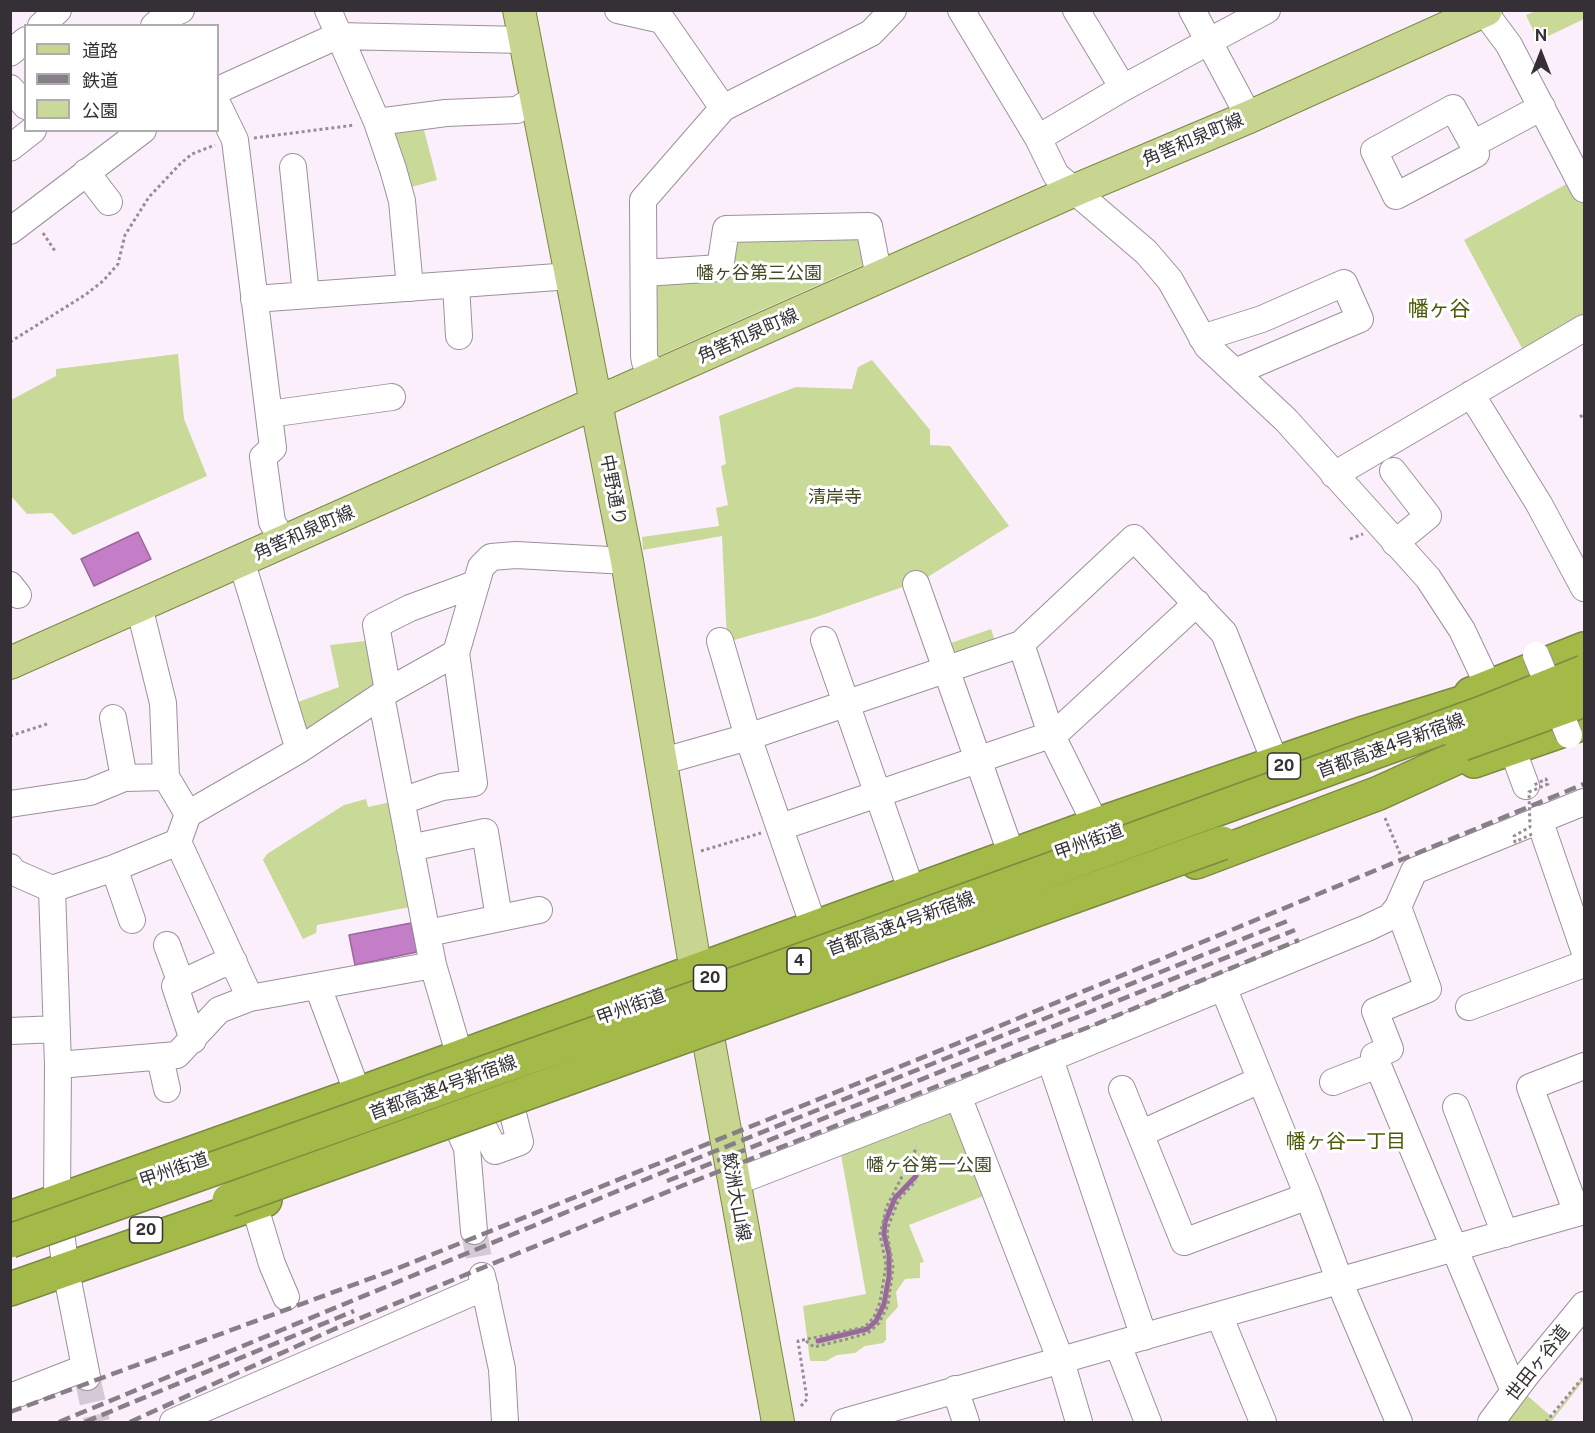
<!DOCTYPE html>
<meta charset="utf-8">
<style>
body{margin:0}
#map{position:relative;width:1595px;height:1433px;overflow:hidden;background:#fceffc;font-family:"Public Sans","Noto Sans JP",sans-serif}
canvas{display:block}
.frame{position:absolute;inset:0;border:12px solid #353035;pointer-events:none}
.legend{position:absolute;left:24px;top:24px;width:195px;height:108px;box-sizing:border-box;background:#fff;border:2px solid #aeacae;margin:0;padding:8px 10px;list-style:none;font-size:18px;color:#353035}
.legend li{display:flex;align-items:center;gap:12px;height:30px}
.legend b{width:30px;border:2px solid #aeacae}
.north{position:absolute;left:1511px;top:24px;width:60px;height:60px;-webkit-text-stroke:4px #fff;paint-order:stroke;rotate:0deg;font-size:16px;font-weight:700;line-height:24px;text-align:center;color:#353035}
.north::after{content:'';display:block;margin:auto;width:21px;height:27px;background:#353035;clip-path:polygon(50% 0,100% 100%,50% 72%,0 100%)}
</style>
<div id="map">
<canvas width="1595" height="1433"></canvas>
<div class="frame"></div>
<ul class="legend">
<li><b style="height:8px;background:#c8d591"></b>道路</li>
<li><b style="height:8px;background:#877f87"></b>鉄道</li>
<li><b style="height:16px;background:#c9d998"></b>公園</li>
</ul>
<div class="north">N</div>
</div>
<script>
const g = document.querySelector('canvas').getContext('2d');
g.lineJoin = 'round';
function paint(path, color) {
  g.fillStyle = color;
  g.fill(path, 'evenodd');
}
function poly(rows) {
  const path = new Path2D();
  for (const r of rows) {
    path.moveTo(r[0], r[1]);
    for (let i = 2; i < r.length; i += 2) path.lineTo(r[i], r[i + 1]);
  }
  return path;
}
function stroke(path, color, width, dash) {
  g.strokeStyle = color;
  g.lineWidth = width;
  g.lineCap = dash ? 'butt' : 'round';
  g.setLineDash(dash || []);
  g.stroke(path);
}
function label(font, color, halo, rows, align = 'center') {
  g.font = font + ' "Public Sans","Noto Sans JP",sans-serif';
  g.lineWidth = 6;
  g.setLineDash([]);
  g.textBaseline = 'middle';
  g.strokeStyle = halo;
  g.fillStyle = color;
  for (const [text, x, y, turn = 0] of rows) {
    g.save();
    g.translate(x, y);
    g.rotate((+turn || 0) * Math.PI / 180);
    g.textAlign = isNaN(turn) ? turn : align;
    if (halo) g.strokeText(text, 0, 0);
    g.fillText(text, 0, 0);
    g.restore();
  }
}
paint(poly([
 [1536,11,1584,11,1584,19,1538,41,1526,15],
 [423,126,437,180,404,189,388,129],
 [1572,181,1584,205,1584,318,1523,350,1464,240],
 [860,232,874,260,654,358,653,287,660,277,724,273,735,241],
 [178,354,184,419,207,476,73,535,52,513,27,514,11,496,11,400,56,376,56,369],
 [872,360,930,430,930,445,950,446,1009,526,923,580,816,617,727,642,722,536,643,550,642,537,719,526,716,508,728,505,721,466,726,464,719,416,796,387,852,389,858,367],
 [991,629,996,644,953,657,948,644],
 [374,640,384,689,309,738,290,705,339,687,330,645],
 [366,799,368,807,391,802,410,907,317,925,316,933,303,939,263,860,267,854,344,805],
 [957,1103,994,1192,909,1225,924,1262,920,1263,920,1278,905,1279,896,1292,898,1307,886,1320,886,1340,883,1343,865,1346,855,1353,837,1355,826,1361,810,1361,803,1306,866,1294,840,1149],
 [1584,1376,1584,1380,1551,1422,1496,1422,1522,1391,1552,1417]
]), '#c9d998');
const water = poly([
 [138,532,151,559,94,586,81,559,138,532],
 [411,923,417,952,355,965,349,935,411,923]
]);
paint(water, '#c47ec7');
stroke(water, '#99679b', 1.5);
stroke(poly([
 [818,1341,867,1329,876,1321,884,1304,889,1277,889,1254,884,1234,885,1222,895,1198,916,1176]
]), '#99679b', 5);
stroke(poly([
 [474,1231,482,1276],
 [87,1377,97,1422]
]), '#d4c9d4', 26, [26, 13]);
const minor = poly([
 [328,10,377,122,393,169,402,201,410,288],
 [618,10,662,20,723,108],
 [961,10,1038,138,1056,175,1146,252,1170,280,1207,346,1286,420,1428,578,1462,630,1489,687],
 [1076,10,1123,88],
 [1192,10,1249,117],
 [1483,10,1509,45,1584,189],
 [41,26,58,10],
 [154,26,163,18,181,10],
 [10,53,26,40],
 [10,88,26,106],
 [218,90,337,36,524,40],
 [218,105,235,140,273,448,263,457,272,522,284,542],
 [377,122,446,113,517,110,536,98],
 [1038,138,1123,88,1267,10],
 [1473,144,1453,108,1374,151,1396,196,1476,154,1473,144,1542,107],
 [10,148,33,130],
 [293,167,306,295],
 [86,172,109,202],
 [10,231,143,130],
 [644,273,720,268,726,229,869,226,879,277],
 [456,285,459,336],
 [254,299,571,276],
 [1202,338,1262,319,1344,283,1360,319,1235,372],
 [658,375,645,362,644,356,643,200,723,108,871,33,893,10],
 [1471,394,1539,504,1584,588],
 [269,414,392,397],
 [1393,471,1428,516,1395,543],
 [1334,475,1584,328],
 [241,560,299,750],
 [916,584,1012,856],
 [10,585,18,595],
 [139,606,163,703,166,777,188,814],
 [824,640,912,892],
 [720,641,748,737,814,927],
 [1021,644,1051,734,1096,825],
 [388,691,376,625,410,608,475,584],
 [381,696,433,965,460,1057],
 [113,718,124,778],
 [1512,748,1526,786],
 [660,762,748,737,1021,644,1134,538,1224,633,1276,764],
 [402,801,442,787,474,783,456,653],
 [10,804,90,792,124,778,166,777],
 [1539,819,1584,950],
 [781,827,1056,733,1197,603],
 [410,848,485,832,499,918],
 [10,867,11,871,52,889,58,1065,57,1201,66,1271,87,1377],
 [114,868,132,920],
 [52,889,114,868,178,842],
 [1398,907,1428,989,1375,1011,1390,1049,1374,1056,1514,1391],
 [428,933,539,910],
 [167,945,181,983],
 [318,987,358,1094],
 [1223,987,1308,1196,1345,1295,1399,1422],
 [250,998,178,842,188,814,299,750,388,691,456,653,481,567,491,557,516,555,627,561],
 [1469,1007,1584,964],
 [10,1031,57,1029],
 [193,1040,175,986,220,965,234,962],
 [160,1058,167,1089],
 [1050,1059,1144,1337],
 [58,1065,177,1055,219,1010,250,998,433,965],
 [1333,1082,1377,1065],
 [1122,1089,1184,1242,1308,1196],
 [958,1096,1061,1361,1079,1422],
 [1456,1107,1505,1234],
 [481,1122,495,1151,520,1142,512,1110],
 [459,1130,467,1148,474,1231],
 [1142,1133,1260,1080],
 [733,1183,958,1096,1367,928,1390,917,1398,907,1414,871,1584,802],
 [254,1204,272,1264,286,1297],
 [1577,1213,1530,1087,1584,1066],
 [482,1276,502,1369,505,1422],
 [1219,1315,1263,1422],
 [1118,1345,1148,1422],
 [955,1389,966,1422],
 [10,1397,74,1372],
 [173,1422,485,1287],
 [844,1422,1584,1211],
 [1491,1422,1527,1374,1584,1305]
]);
const major = poly([
 [519,10,627,561,696,971,778,1422],
 [10,663,1073,191,1249,117,1486,10]
]);
const highway = poly([
 [1471,694,1584,649],
 [1474,761,1584,723],
 [1196,862,1379,793,1495,740],
 [10,1218,358,1094,1096,825,1361,734,1497,692],
 [10,1289,265,1200]
]);
stroke(minor, '#9c909d', 28);
stroke(major, '#7c8941', 34);
stroke(highway, '#7c8941', 36);
stroke(poly([
 [254,138,355,125],
 [43,233,55,251],
 [10,342,85,295,103,281,118,264,125,235,149,197,180,164,192,154,215,145],
 [1580,417,1584,414],
 [1350,539,1363,534],
 [10,736,47,724],
 [1385,818,1401,856],
 [701,851,761,833],
 [806,1341,814,1347,847,1339,868,1333,879,1323,888,1305,893,1267,887,1233,889,1224,899,1199,916,1181],
 [801,1406,807,1399,798,1341,865,1327,874,1317,880,1302,886,1265,880,1234,883,1222,886,1208,917,1147],
 [1546,1422,1584,1376]
]), '#958c95', 3, [3, 3]);
stroke(minor, '#fff', 26);
stroke(major, '#c8d591', 32);
stroke(highway, '#a3b948', 33);
stroke(poly([
 [667,1181,1295,930],
 [10,1412,396,1269,961,1042,1584,784],
 [59,1422,678,1166,1290,920],
 [85,1422,354,1311],
 [130,1422,341,1326,684,1185,1094,1025,1299,940]
]), '#877f87', 4.5, [12, 6]);
const minorBridge = poly([
 [1536,655,1569,735]
]);
const highwayBridge = poly([
 [1462,744,1584,700],
 [229,1200,1222,843],
 [10,1241,760,975,1482,713,1584,672]
]);
stroke(minorBridge, '#9c909d', 28, []);
stroke(highwayBridge, '#7c8941', 36, []);
stroke(poly([
 [1532,834,1515,842,1514,836,1530,827,1529,792,1548,784,1546,779,1534,785]
]), '#958c95', 3, [3, 3]);
stroke(minorBridge, '#fff', 26);
stroke(highwayBridge, '#a3b948', 33);
for (const [x, y, w] of [
 [1284,766,33],
 [799,961,24],
 [710,978,33],
 [146,1230,33]
]) {
  const box = new Path2D();
  box.roundRect(x - w / 2, y - 13, w, 26, 4.5);
  g.fillStyle = '#fff';
  g.fill(box);
  stroke(box, '#353035', 1.5);
}
label('bold 16px', '#353035', null, [
 ["20",1284,766],
 ["4",799,961],
 ["20",710,978],
 ["20",146,1230]
]);
label('18px', '#353035', '#fff', [
 ["角筈和泉町線",1193,140,-23],
 ["角筈和泉町線",748,336,-24],
 ["中野通り",613,490,79],
 ["角筈和泉町線",304,533,-24],
 ["首都高速4号新宿線",1391,746,-20],
 ["甲州街道",1089,842,-20],
 ["首都高速4号新宿線",901,924,-20],
 ["甲州街道",631,1007,-20],
 ["首都高速4号新宿線",443,1088,-20],
 ["甲州街道",174,1170,-19],
 ["鮫洲大山線",736,1197,80],
 ["世田ヶ谷道",1538,1363,-52]
]);
label('18px', '#414a21', '#fff', [
 ["幡ヶ谷第三公園",759,273],
 ["清岸寺",835,497],
 ["幡ヶ谷第一公園",929,1165]
]);
label('20px', '#4d5b09', '#fff', [
 ["幡ヶ谷一丁目",1346,1142]
]);
label('21px', '#4d5b09', '#fff', [
 ["幡ヶ谷",1439,310]
]);
</script>
